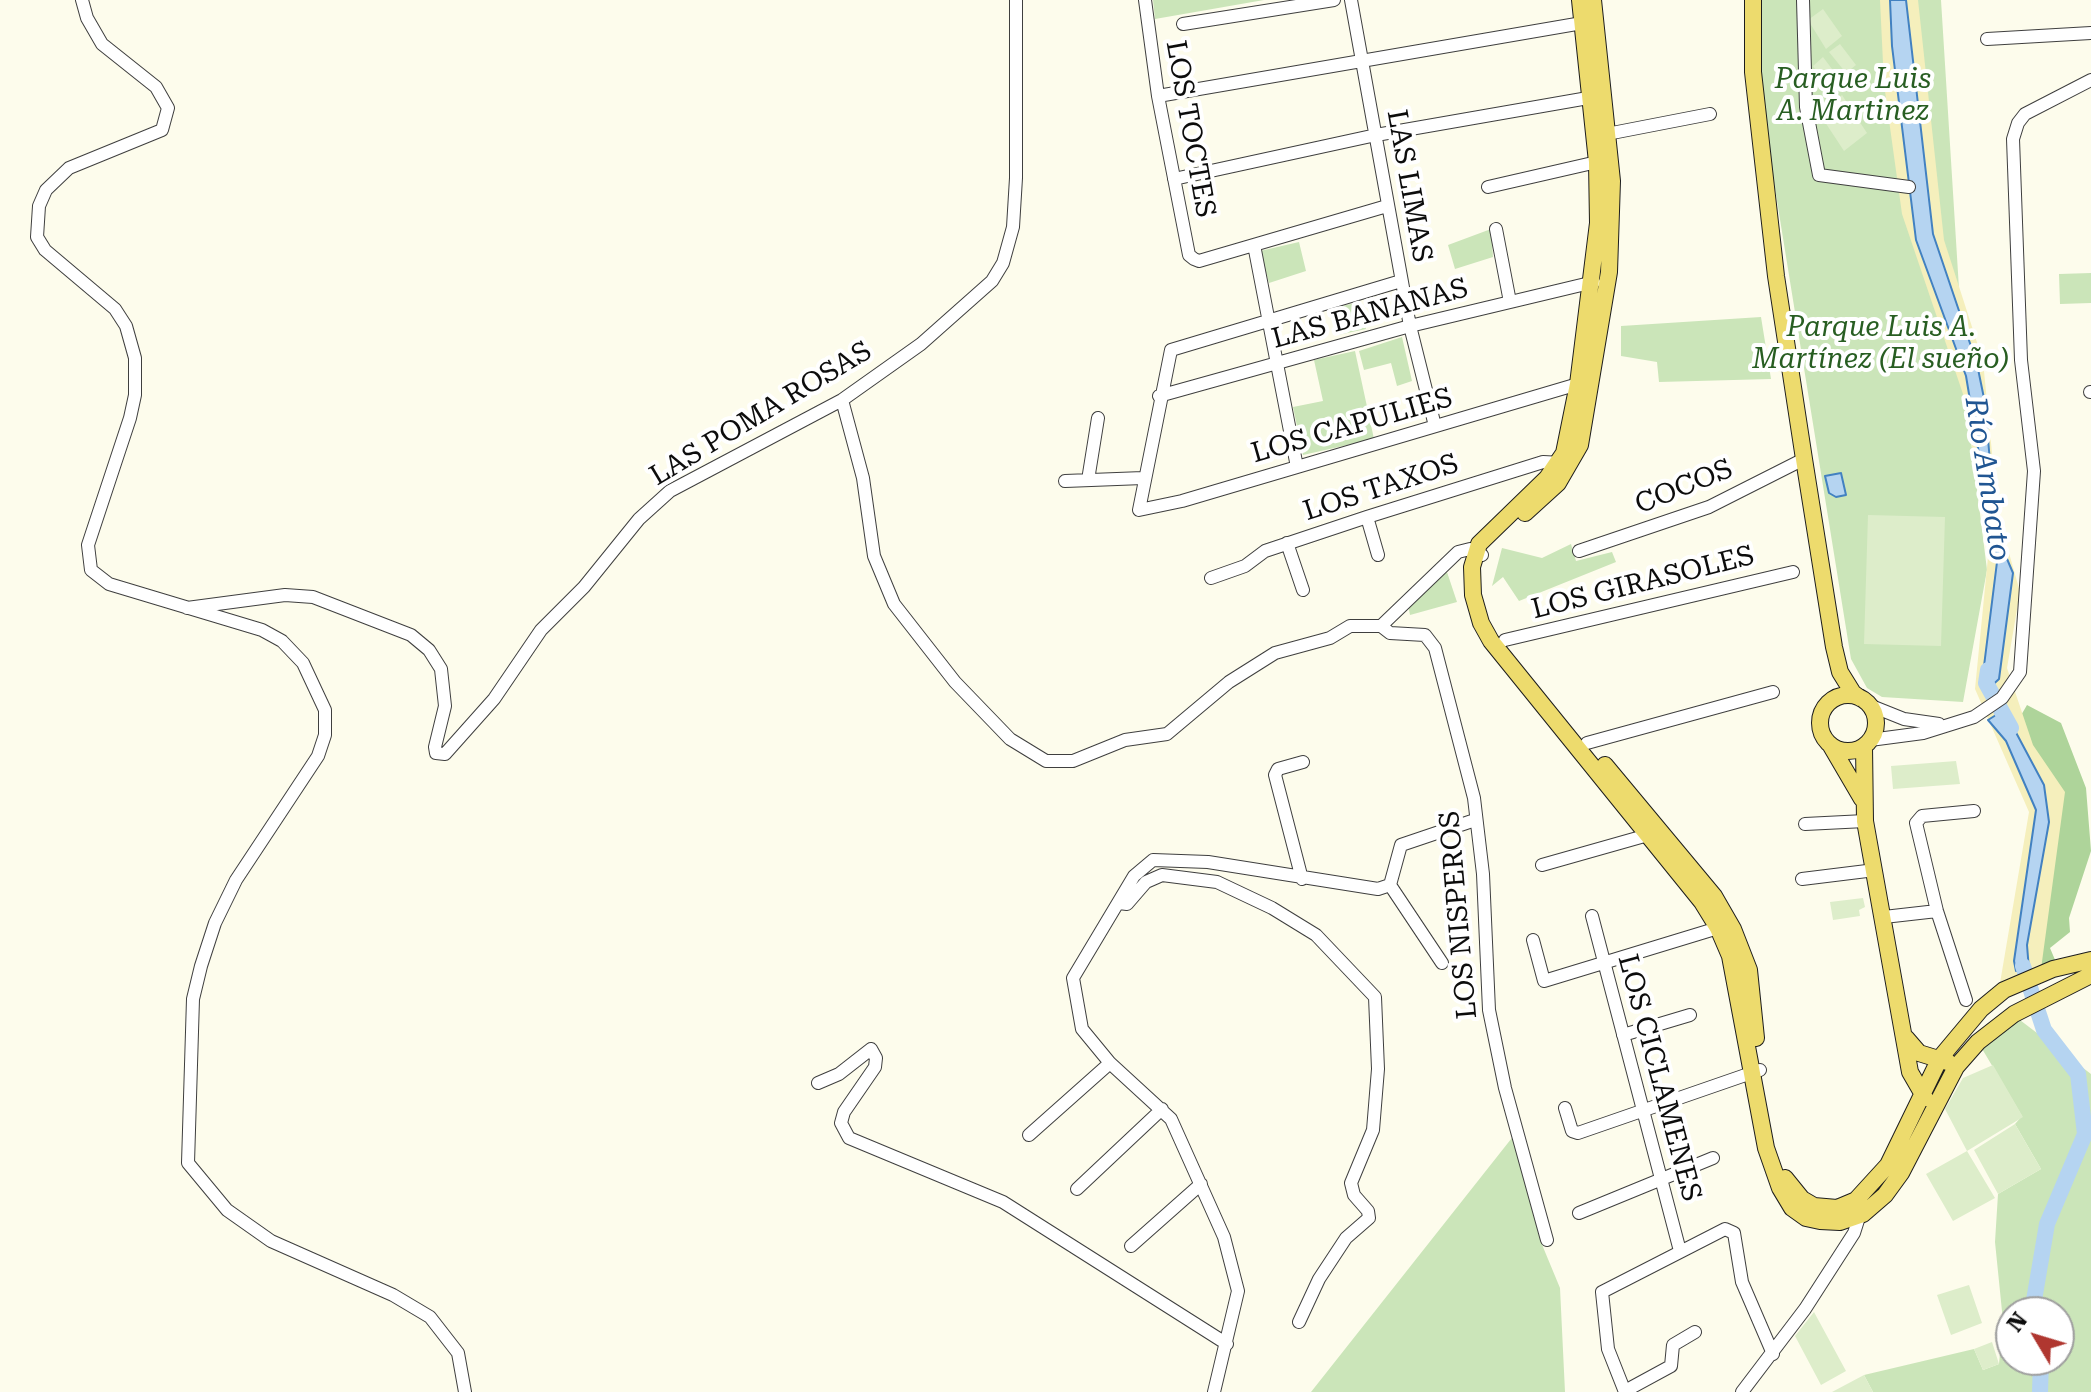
<!DOCTYPE html>
<meta charset="utf-8">
<style>
body{margin:0}
#map{position:relative;width:2091px;height:1392px;overflow:hidden;background:#fdfcec;font-family:"Roboto Serif",serif}
canvas{display:block}
.north{position:absolute;left:1995px;top:1296px;width:80px;height:80px;box-sizing:border-box;background:#fff;border:2px solid #9e9e9e;border-radius:50%;rotate:308deg;font-size:22px;font-weight:700;line-height:32px;text-align:center;color:#0c0c0c}
.north::after{content:'';display:block;margin:auto;width:28px;height:36px;background:#b03730;clip-path:polygon(50% 0,100% 100%,50% 72%,0 100%)}
</style>
<div id="map">
<canvas width="2091" height="1392"></canvas>
<div class="north">N</div>
</div>
<script>
const g = document.querySelector('canvas').getContext('2d');
g.lineJoin = 'round';
function paint(path, color) {
  g.fillStyle = color;
  g.fill(path, 'evenodd');
}
function poly(rows) {
  const path = new Path2D();
  for (const r of rows) {
    if (r.length === 3) {
      path.moveTo(r[0] + r[2], r[1]);
      path.arc(r[0], r[1], r[2], 0, 2 * Math.PI);
      continue;
    }
    path.moveTo(r[0], r[1]);
    for (let i = 2; i < r.length; i += 2) path.lineTo(r[i], r[i + 1]);
  }
  return path;
}
function stroke(path, color, width, dash) {
  g.strokeStyle = color;
  g.lineWidth = width;
  g.lineCap = dash ? 'butt' : 'round';
  g.setLineDash(dash || []);
  g.stroke(path);
}
function label(font, color, halo, rows, align = 'center') {
  g.font = font + ' "Roboto Serif",serif';
  g.lineWidth = 8;
  g.setLineDash([]);
  g.textBaseline = 'middle';
  g.strokeStyle = halo;
  g.fillStyle = color;
  for (const [text, x, y, turn = 0] of rows) {
    g.save();
    g.translate(x, y);
    g.rotate((+turn || 0) * Math.PI / 180);
    g.textAlign = isNaN(turn) ? turn : align;
    if (halo) g.strokeText(text, 0, 0);
    g.fillText(text, 0, 0);
    g.restore();
  }
}
paint(poly([
 [1153,0,1264,0,1155,19],
 [1758,0,1941,0,1966,401,1987,570,1963,702,1882,697,1867,688,1851,659,1757,77],
 [1491,229,1493,257,1455,269,1448,245],
 [1299,242,1306,271,1269,283,1260,251],
 [2091,273,2091,303,2060,304,2059,274],
 [1360,302,1366,329,1338,335,1333,308],
 [1761,317,1771,379,1659,382,1657,362,1621,356,1621,326],
 [1402,337,1412,381,1397,386,1391,363,1364,370,1359,351],
 [1355,351,1374,439,1303,455,1293,407,1323,401,1314,360],
 [1571,544,1576,561,1612,552,1616,562,1519,601,1503,577,1492,586,1502,548,1542,558],
 [1447,572,1457,602,1410,615,1408,605],
 [2012,1014,2091,1074,2091,1392,1873,1392,1864,1375,1974,1349,1983,1370,1999,1364,2003,1321,1995,1242,1998,1194,2041,1169,2015,1124,2022,1116,1978,1042],
 [2011,1312,2059,1312,2059,1360,2011,1360],
 [1515,1134,1543,1247,1560,1288,1565,1392,1311,1392]
]), '#cbe5b9');
paint(poly([
 [2027,705,2061,723,2086,788,2091,851,2069,918,2070,932,2050,948,2058,967,2032,974,2052,821,2016,724]
]), '#aed49a');
paint(poly([
 [1880,0,1918,0,1944,240,1983,361,1998,514,2020,592,2007,668,2033,745,2065,792,2041,969,2000,983,2029,812,1975,689,1989,547,1963,394,1902,214,1884,84]
]), '#f5efbc');
paint(poly([
 [1823,9,1842,36,1826,49,1808,20],
 [1840,44,1856,65,1846,73,1829,52],
 [1823,57,1838,77,1827,86,1813,66],
 [1842,95,1867,133,1844,151,1821,116],
 [1868,515,1945,517,1941,646,1864,644],
 [1956,761,1960,784,1893,789,1891,766],
 [1863,898,1865,907,1859,910,1860,916,1833,920,1830,902],
 [1993,1065,2023,1117,1967,1151,1995,1198,1953,1221,1926,1174,1967,1151,1945,1109,1963,1078],
 [2015,1124,2041,1169,1998,1194,1974,1150],
 [1969,1285,1982,1323,1951,1335,1937,1295],
 [1814,1312,1846,1371,1821,1385,1795,1336],
 [1992,1342,1999,1364,1983,1370,1974,1349],
 [1864,1375,1873,1392,1832,1392]
]), '#ddedca');
const water = poly([
 [1890,0,1906,0,1933,234,1977,364,1985,403,1996,533,2013,573,1999,679,1985,692,1982,682,1997,562,1966,376,1916,240,1892,46,1890,0],
 [1841,473,1846,495,1836,497,1829,493,1825,476,1841,473],
 [2004,710,2044,785,2049,822,2027,945,2029,970,2016,971,2014,961,2036,810,2006,741,1988,720,2004,710]
]);
paint(water, '#b5d4f1');
stroke(water, '#4281c1', 2);
stroke(poly([
 [1988,670,1986,683,2011,728],
 [2023,966,2044,1030,2078,1074,2085,1134,2047,1224,2032,1312],
 [2040,1392,2041,1360]
]), '#b5d4f1', 16);
const minor = poly([
 [82,0,87,18,102,44,156,87,168,108,162,130,69,168,46,190,39,206,37,237,45,250,115,309,126,326,135,358,135,395,130,418,88,545,91,570,109,584,262,630,282,641,303,663,325,710,325,735,318,756,236,880,215,923,201,966,193,999,188,1163,227,1210,271,1241,393,1295,430,1317,458,1353,465,1392],
 [1145,0,1158,96,1189,255,1194,259,1199,261,1387,206],
 [1351,0,1410,326,1435,426],
 [1803,0,1806,107,1819,175,1909,187],
 [1183,24,1334,0],
 [1987,39,2091,33],
 [1158,96,1588,22],
 [1607,134,1710,114],
 [1174,179,1376,135,1588,98],
 [1488,187,1597,162],
 [1496,229,1510,302],
 [1254,245,1297,467],
 [1401,281,1171,350,1139,510,1182,501,1578,384],
 [2090,392,2091,392],
 [1159,396,1410,326,1594,282],
 [842,400,863,478,874,556,894,604,955,682,1010,739,1046,761,1073,761,1125,740,1167,734,1229,682,1275,653,1330,638,1350,626,1381,626],
 [1088,480,1098,418],
 [1065,481,1143,478],
 [1367,517,1378,555],
 [1287,543,1303,590],
 [1579,551,1709,507,1804,459],
 [1211,578,1245,566,1265,551,1367,517,1543,462,1562,463],
 [187,608,285,595,313,597,411,635,429,650,441,669,445,706,435,747,436,753,445,754,494,699,541,630,584,587,639,519,670,491,842,400,921,344,992,281,1003,263,1013,227,1016,178,1016,0],
 [1381,626,1390,633,1425,635,1435,648,1474,798,1483,874,1489,1010,1505,1088,1547,1240],
 [1381,626,1458,552,1470,549,1482,555],
 [1505,640,1793,572],
 [1869,705,1904,719,1939,724],
 [1870,740,1923,733,1974,717,2002,698,2020,672,2034,471,2021,360,2013,139,2018,123,2025,114,2091,80],
 [1587,743,1773,692],
 [1805,824,1865,821],
 [1542,865,1648,835],
 [1302,879,1275,775,1278,769,1303,762],
 [1802,879,1875,870],
 [1390,885,1401,845,1475,820],
 [1390,885,1442,963],
 [1119,903,1127,904,1146,882,1162,875,1217,882,1272,908,1316,935,1375,997,1378,1069,1373,1130,1351,1183,1354,1195,1368,1211,1369,1218,1346,1238,1319,1279,1299,1322],
 [1592,916,1680,1251],
 [1884,917,1937,911],
 [1533,940,1544,981,1718,928],
 [1966,1000,1937,911,1916,823,1922,816,1974,811],
 [1623,1035,1690,1015],
 [818,1083,839,1074,871,1049,876,1058,875,1067,844,1112,841,1123,849,1138,1003,1202,1227,1344],
 [1565,1108,1572,1131,1578,1133,1760,1070],
 [1029,1135,1110,1063],
 [1077,1189,1162,1109],
 [1579,1213,1713,1158],
 [1131,1246,1201,1184],
 [1625,1391,1671,1366,1673,1345,1695,1332],
 [1214,1392,1238,1291,1224,1237,1171,1119,1110,1063,1082,1029,1073,978,1134,876,1153,860,1208,862,1378,889,1390,885],
 [1625,1392,1608,1349,1602,1292,1725,1229,1734,1233,1742,1282,1773,1354],
 [1742,1392,1805,1309,1854,1233,1861,1211]
]);
const major = poly([
 [1580,0,1597,162,1598,223,1578,384,1564,453,1547,478,1479,544,1472,567,1473,595,1481,623,1491,641,1702,902,1718,928,1730,956,1766,1148,1780,1188,1792,1208,1806,1218,1820,1221,1840,1222,1863,1214,1885,1195,1901,1173,1956,1067,1978,1042,2014,1014,2091,975],
 [1753,0,1753,72,1776,276,1804,459,1834,647,1840,672,1853,693,1860,698],
 [1525,513,1558,483,1580,445,1609,272,1612,181,1593,0],
 [1848,723,28],
 [1831,746,1862,799],
 [1864,746,1865,821,1910,1072,1925,1098],
 [1605,765,1714,896,1733,929,1749,970,1756,1038],
 [1906,1038,1919,1053,1948,1062],
 [1785,1178,1802,1199,1814,1206,1837,1208,1856,1200,1888,1165,1940,1058,1981,1009,2004,990,2053,969,2091,960]
]);
stroke(minor, '#3f3f3f', 14);
stroke(major, '#1d1d1d', 18);
stroke(minor, '#fff', 12);
stroke(major, '#eddb6d', 16);
label('italic 28px', '#285e22', '#fff', [
 ["Parque Luis",1853,80],
 ["A. Martinez",1853,112],
 ["Parque Luis A.",1881,328],
 ["Martínez (El sueño)",1881,360]
]);
label('28px', '#0c0c0c', '#fff', [
 ["LOS TOCTES",1190,129,80],
 ["LAS LIMAS",1409,186,80],
 ["LAS BANANAS",1370,314,-15],
 ["LAS POMA ROSAS",761,414,-31],
 ["LOS CAPULIES",1352,426,-16],
 ["COCOS",1684,487,-22],
 ["LOS TAXOS",1381,488,-18],
 ["LOS GIRASOLES",1643,583,-14],
 ["LOS NISPEROS",1459,915,-95],
 ["LOS CICLAMENES",1659,1078,75]
]);
label('italic 30px', '#205592', '#fff', [
 ["Río Ambato",1987,479,81]
]);
</script>
